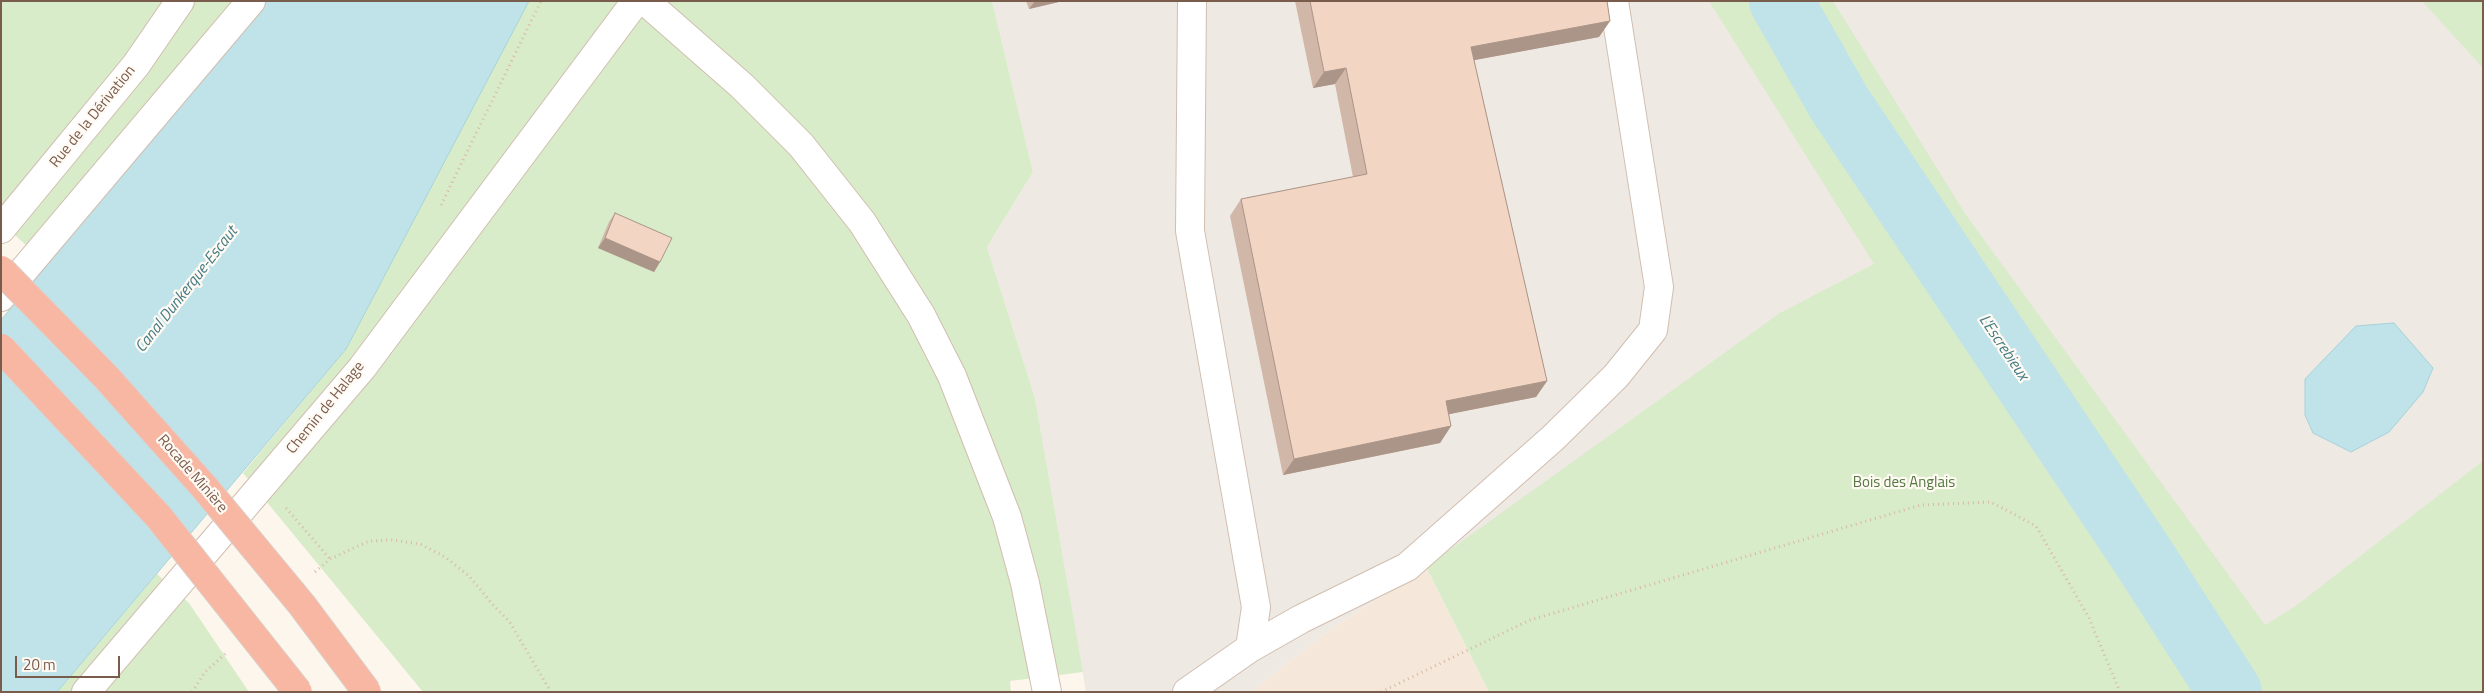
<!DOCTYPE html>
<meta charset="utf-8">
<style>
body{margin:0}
#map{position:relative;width:2484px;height:693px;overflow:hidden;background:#fdf6ec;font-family:"Titillium Web",sans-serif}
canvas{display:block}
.frame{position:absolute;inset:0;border:2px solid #7a5c4d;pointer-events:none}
.scale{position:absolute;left:15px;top:656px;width:105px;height:22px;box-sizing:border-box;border:2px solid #7a5c4d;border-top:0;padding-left:6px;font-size:15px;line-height:18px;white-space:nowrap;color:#7a5c4d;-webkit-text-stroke:4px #fffaf3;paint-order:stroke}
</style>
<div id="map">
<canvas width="2484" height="693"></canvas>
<div class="frame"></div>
<div class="scale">20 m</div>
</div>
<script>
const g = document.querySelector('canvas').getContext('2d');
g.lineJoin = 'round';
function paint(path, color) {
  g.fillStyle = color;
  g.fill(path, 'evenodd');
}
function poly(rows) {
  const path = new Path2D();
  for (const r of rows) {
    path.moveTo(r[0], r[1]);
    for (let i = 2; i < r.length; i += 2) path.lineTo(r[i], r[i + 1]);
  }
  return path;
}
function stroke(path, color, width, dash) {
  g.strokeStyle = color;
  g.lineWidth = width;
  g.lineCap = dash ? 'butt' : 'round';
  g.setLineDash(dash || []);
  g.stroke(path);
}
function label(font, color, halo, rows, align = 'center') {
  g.font = font + ' "Titillium Web",sans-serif';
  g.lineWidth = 4.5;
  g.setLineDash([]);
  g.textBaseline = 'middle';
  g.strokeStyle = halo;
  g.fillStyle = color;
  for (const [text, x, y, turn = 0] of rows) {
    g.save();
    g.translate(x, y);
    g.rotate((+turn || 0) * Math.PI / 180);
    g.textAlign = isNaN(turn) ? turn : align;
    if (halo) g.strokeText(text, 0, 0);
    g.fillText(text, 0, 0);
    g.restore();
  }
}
paint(poly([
 [1426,567,1489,692,1251,692,1328,631]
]), '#f5e8da');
paint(poly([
 [992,1,2483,1,2483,508,2306,682,1426,567,1328,631,1251,692,1086,692,1035,398,987,247,1033,172]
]), '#efe9e4');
paint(poly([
 [1,1,169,1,1,213],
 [192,1,241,1,30,249,14,234],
 [529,1,992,1,1033,172,987,247,1035,398,1083,672,1010,681,1011,692,423,692,243,473,346,349],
 [1709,1,1833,1,1966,215,2265,625,2297,605,2483,461,2483,692,1489,692,1426,567,1780,313,1874,264],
 [2422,1,2483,1,2483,68],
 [157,574,189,603,249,692,57,692]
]), '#d8ecc9');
const water = poly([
 [267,1,529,1,346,349,57,692,1,692,1,320,267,1],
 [2394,323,2433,368,2423,392,2389,432,2351,452,2313,433,2305,415,2305,379,2356,326,2394,323]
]);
paint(water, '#bfe3e8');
stroke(water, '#a5d3da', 1);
stroke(poly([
 [1781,1,1839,103,2142,555,2230,692]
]), '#bfe3e8', 64);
const minor = poly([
 [645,1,742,86,801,145,862,222,921,315,952,376,1007,517,1025,583,1047,692],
 [1192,1,1190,231,1256,607,1250,648],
 [1,229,136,65,180,1],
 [1,297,251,1],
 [86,692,362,368,636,1],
 [1187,692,1250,648,1301,619,1407,567,1553,438,1616,376,1653,330,1659,287,1614,1]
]);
stroke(minor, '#d1beb0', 30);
stroke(poly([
 [441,205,541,1],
 [286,508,330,559],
 [315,572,330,559,369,541,392,540,420,544,445,557,469,576,494,606,509,621,551,692],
 [192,692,205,672,226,653],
 [1381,692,1530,620,1921,505,1991,502,2036,526,2089,618,2120,692]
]), '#d9b8a5', 3, [1, 4]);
stroke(minor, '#fff', 28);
const highwayBridge = poly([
 [1,270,106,377,205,488,302,605,367,692],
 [1,348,158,516,298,692]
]);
stroke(highwayBridge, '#dad1cd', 30, []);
stroke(highwayBridge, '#f7b7a3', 28);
paint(poly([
 [1026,1,1063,1,1029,9],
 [1295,1,1607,1,1610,21,1599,37,1474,60,1547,381,1536,397,1449,414,1451,426,1440,443,1283,475,1230,216,1241,199,1353,177,1335,84,1313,88],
 [615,213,660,262,654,272,598,248,609,222]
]), '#d1b7a8');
paint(poly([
 [1035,1,1063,1,1029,9],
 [1610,21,1599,37,1459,63,1471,47],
 [1346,68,1335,84,1313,88,1324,72],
 [605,238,660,262,654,272,598,248],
 [1547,381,1536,397,1435,417,1446,401],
 [1451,426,1440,443,1283,475,1294,459]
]), '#aa9588');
const building = poly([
 [1310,1,1607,1,1610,21,1471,47,1547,381,1446,401,1451,426,1294,459,1241,199,1367,174,1346,68,1324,72,1310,1],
 [615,213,672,238,660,262,605,238,615,213]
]);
paint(building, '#f3d5c3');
stroke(building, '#aa9588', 1);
label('15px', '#7a5c4d', '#fffaf3', [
 ["Rue de la Dérivation",93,117,-51],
 ["Chemin de Halage",326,408,-51],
 ["Rocade Minière",192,474,49]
]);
label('15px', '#537a41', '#fffaf3', [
 ["Bois des Anglais",1904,483]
]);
label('italic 16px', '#437c86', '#fffaf3', [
 ["Canal Dunkerque-Escaut",187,290,-52],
 ["L'Escrebieux",2003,348,56]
]);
</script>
